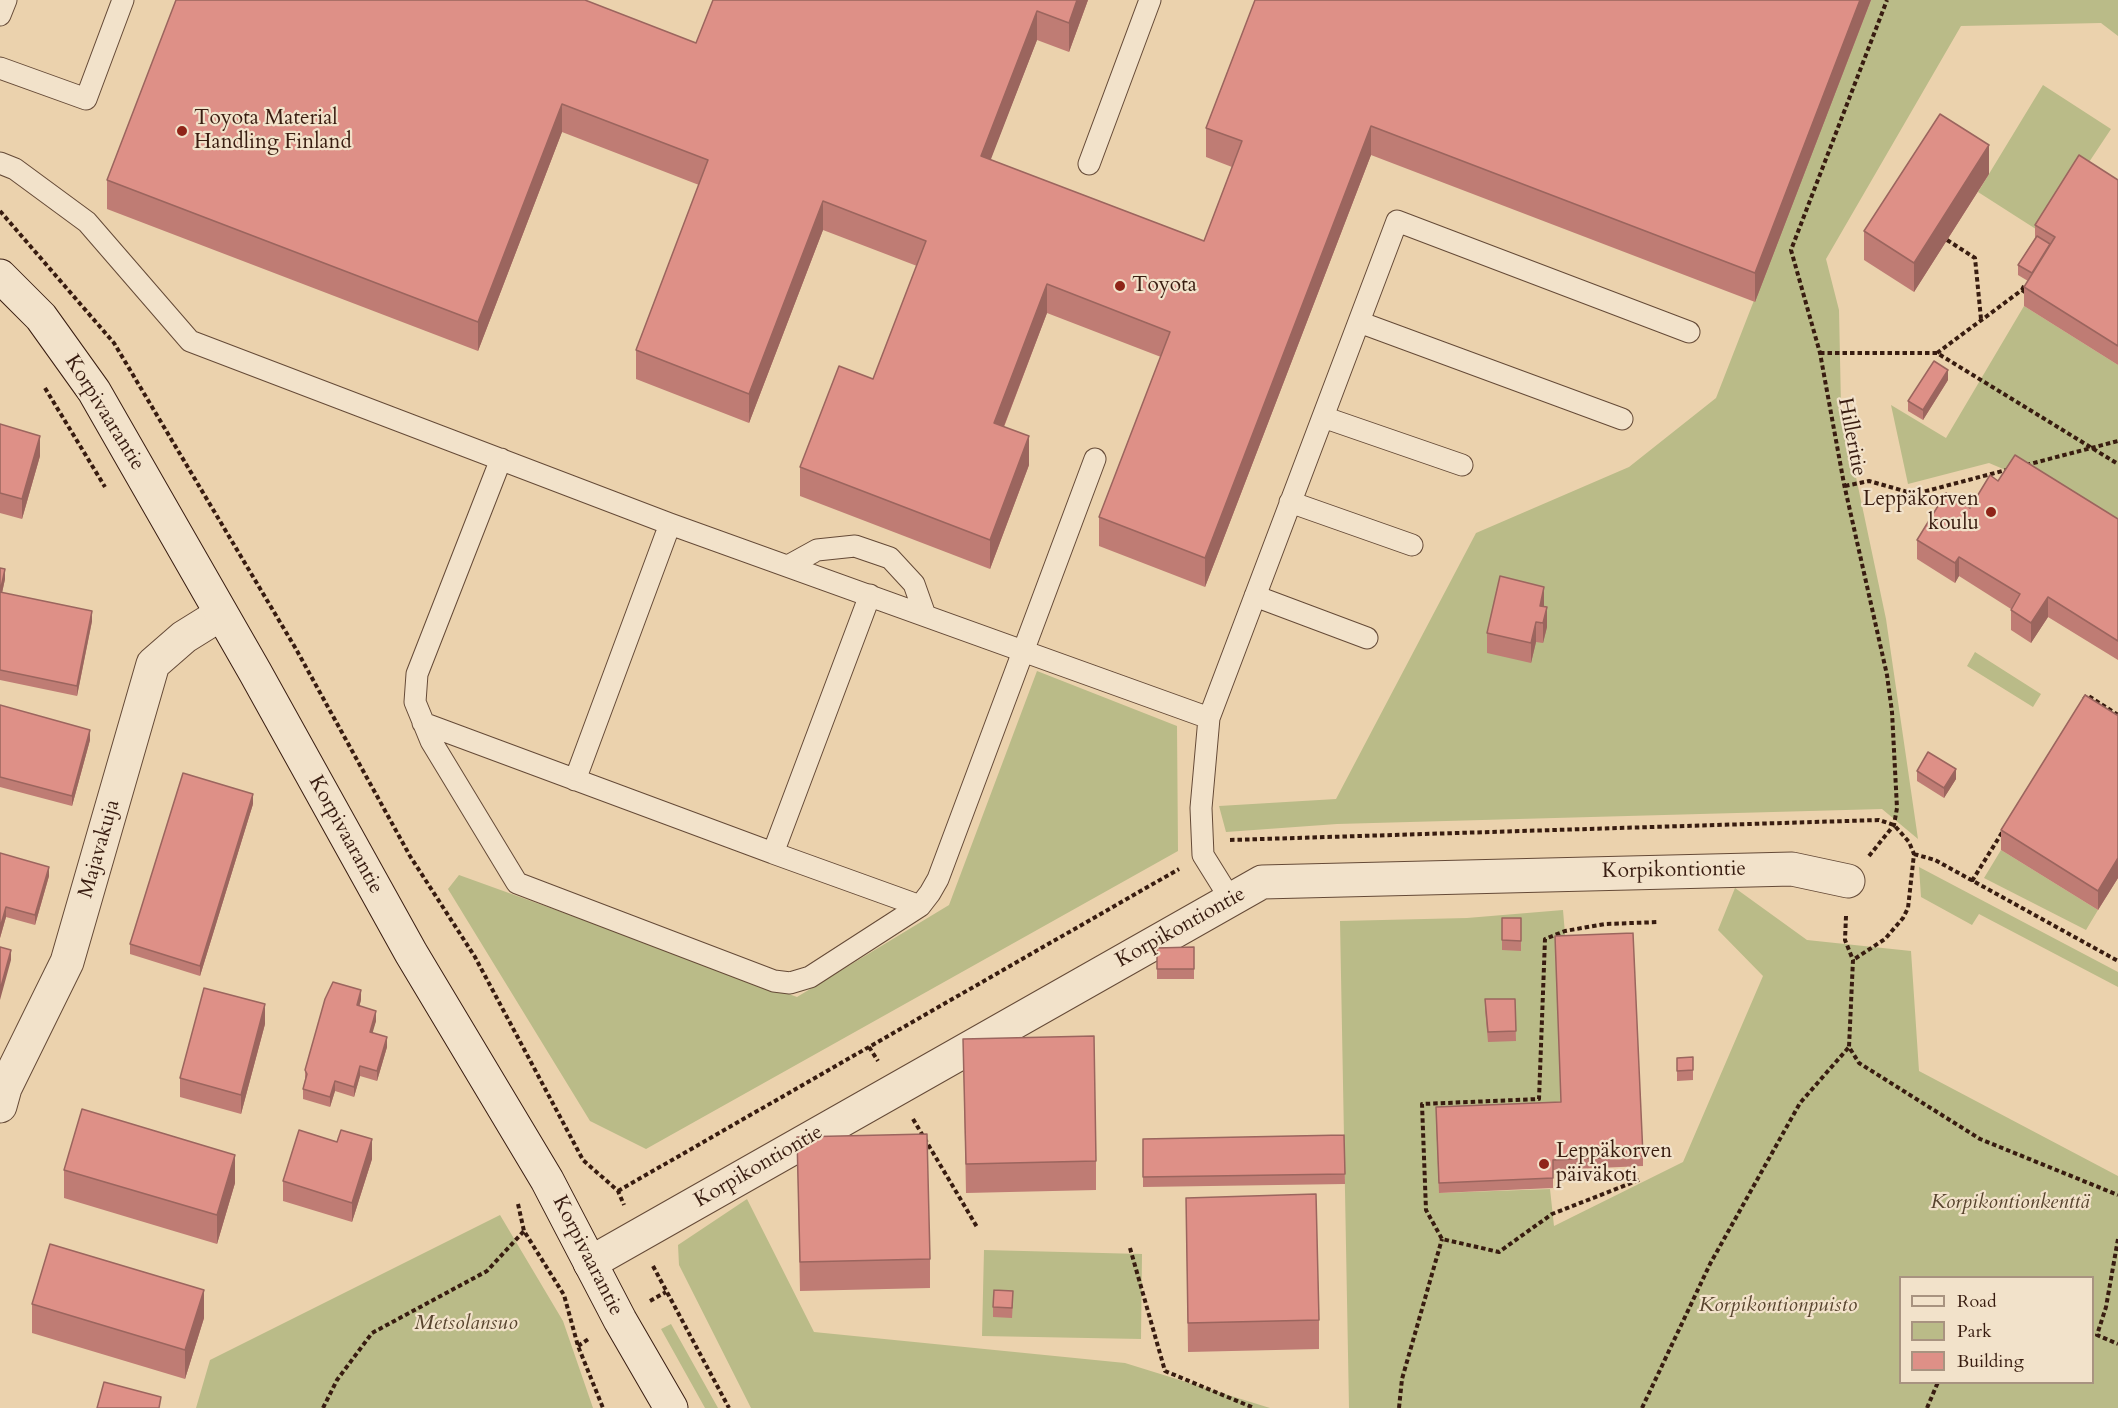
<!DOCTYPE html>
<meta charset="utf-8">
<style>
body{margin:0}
#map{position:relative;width:2118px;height:1408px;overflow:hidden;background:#ebd2ad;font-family:Cardo,serif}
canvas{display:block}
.legend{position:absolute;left:1899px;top:1276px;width:195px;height:108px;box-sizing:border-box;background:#f2e2ca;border:2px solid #a89380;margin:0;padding:8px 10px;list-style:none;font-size:18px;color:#381c10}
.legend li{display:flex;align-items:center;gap:12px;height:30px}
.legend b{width:30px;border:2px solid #a89380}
</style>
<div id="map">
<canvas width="2118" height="1408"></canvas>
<ul class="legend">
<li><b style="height:8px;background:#f2e2ca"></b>Road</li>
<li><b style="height:16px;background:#babb88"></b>Park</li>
<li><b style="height:16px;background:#de9087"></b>Building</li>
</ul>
</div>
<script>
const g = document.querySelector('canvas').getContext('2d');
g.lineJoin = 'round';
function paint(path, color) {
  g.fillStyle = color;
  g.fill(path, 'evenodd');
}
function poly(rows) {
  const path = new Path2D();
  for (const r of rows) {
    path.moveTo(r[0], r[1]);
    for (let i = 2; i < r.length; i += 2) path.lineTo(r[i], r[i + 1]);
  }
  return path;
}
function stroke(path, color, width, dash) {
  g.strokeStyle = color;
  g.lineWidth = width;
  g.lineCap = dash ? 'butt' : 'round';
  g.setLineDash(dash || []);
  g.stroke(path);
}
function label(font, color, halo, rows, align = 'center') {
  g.font = font + ' Cardo,serif';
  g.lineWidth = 4.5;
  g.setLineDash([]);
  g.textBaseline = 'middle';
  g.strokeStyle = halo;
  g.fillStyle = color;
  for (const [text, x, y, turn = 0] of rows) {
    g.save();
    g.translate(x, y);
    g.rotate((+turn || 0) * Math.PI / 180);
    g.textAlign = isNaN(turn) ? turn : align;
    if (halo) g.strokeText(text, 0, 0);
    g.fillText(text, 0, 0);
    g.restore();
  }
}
paint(poly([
 [1871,0,2118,0,2118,36,2101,23,1961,26,1826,259,1839,310,1841,406,1886,619,1918,839,1882,809,1337,824,1226,832,1219,806,1336,799,1476,533,1629,467,1716,398],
 [2043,85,2111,129,2042,233,1978,192],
 [2024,306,2118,365,2118,539,2015,474,1989,463,1908,484,1891,405,1946,438],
 [1975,652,2041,694,2033,707,1967,666],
 [1037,671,1177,726,1178,851,646,1149,590,1121,448,889,459,875,797,997,949,905],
 [2001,850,2098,910,2086,930,1984,878],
 [1919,867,2118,972,2118,987,1979,914,1972,925,1921,897],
 [1735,888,1807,940,1911,951,1919,1071,2118,1176,2118,1408,1349,1408,1340,921,1467,918,1563,910,1566,946,1561,1112,1439,1193,1550,1189,1554,1226,1683,1162,1763,976,1718,930],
 [1900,1278,2092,1278,2092,1382,1900,1382],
 [747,1199,814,1332,1125,1363,1270,1408,751,1408,679,1265,678,1245],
 [500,1215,563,1321,593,1408,196,1408,210,1360],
 [984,1250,1142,1254,1141,1339,982,1336],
 [671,1324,718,1408,705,1408,661,1329]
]), '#babb88');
const lane = poly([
 [0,15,6,0],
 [0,68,86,99,123,0],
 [0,163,15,169,87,222,190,341,670,524,1209,718],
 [1089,164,1150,0],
 [1359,322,1622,419],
 [1323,417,1462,465],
 [501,459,417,674,415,702,431,741,517,883,774,981,790,983,810,977,920,906,930,893,938,879,1095,459],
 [1290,502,1412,545],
 [788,566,817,550,855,546,890,558,914,584,925,615],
 [870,595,773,853,920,906],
 [1255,596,1367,638],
 [423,723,773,853],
 [575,780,670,524],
 [1231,900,1203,855,1201,808,1209,718,1397,221,1689,332]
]);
const street = poly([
 [0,1106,5,1088,67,962,153,664,184,637,221,614],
 [590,1263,1262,882,1792,869,1848,881]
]);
const secondary = poly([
 [0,276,41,317,94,391,255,672,411,953,547,1180,620,1320,671,1408]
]);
stroke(lane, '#654a37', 23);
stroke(street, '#654a37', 35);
stroke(secondary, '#381c10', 35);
stroke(poly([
 [0,211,114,343,296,649,410,856,475,957,583,1160,618,1191,624,1205],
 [1947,240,1975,258,1981,319],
 [2022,290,2025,284],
 [1820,353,1937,353,2118,464],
 [1937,353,2022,290,2028,294],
 [45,388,105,487],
 [2026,465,2118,441],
 [1845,486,1869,481,1915,494,2010,469],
 [2084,699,2087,695,2118,715],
 [1230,840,1879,820,1894,825,1909,842,1914,854,1908,908,1903,918,1885,939,1853,960],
 [1914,854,1935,860,2118,961],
 [1869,856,1894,825,1897,808,1892,712,1887,675,1844,484,1820,353,1791,250,1887,0],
 [1972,881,2003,831],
 [1846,916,1845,940,1853,960,1849,1047,1859,1063,1980,1139,2118,1195],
 [869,1047,878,1061],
 [913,1119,977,1227],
 [1639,1180,1552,1214,1499,1252,1442,1239,1426,1210,1422,1104,1539,1099,1545,939,1565,931,1605,924,1659,922],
 [618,1191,1179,869],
 [518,1204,524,1231,564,1295,578,1346,603,1408],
 [2118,1239,2106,1307,2097,1335,2118,1344],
 [1130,1248,1165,1371,1254,1408],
 [653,1266,729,1408],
 [650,1301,666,1292],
 [578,1346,590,1338],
 [323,1408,337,1380,372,1333,487,1271,524,1231],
 [1399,1408,1402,1379,1442,1239],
 [1642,1408,1710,1264,1800,1103,1849,1047],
 [1927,1408,1938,1382]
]), '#381c10', 4, [4.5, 3]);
stroke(lane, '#f2e2ca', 21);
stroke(street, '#f2e2ca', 33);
stroke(secondary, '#f2e2ca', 33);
paint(poly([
 [713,0,1088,0,1069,52,1037,40,990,160,1204,241,1232,167,1206,157,1206,128,1255,0,1871,0,1755,302,1371,155,1205,587,1099,546,1099,517,1161,357,1047,313,1004,427,1029,465,990,569,800,496,800,467,873,379,917,266,823,230,749,423,636,379,636,350,699,185,562,132,478,351,107,209,107,180,696,43],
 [1989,174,1914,292,1864,260,1864,231],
 [2118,180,2118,365,2024,306,2024,287,2028,281,2018,275,2018,265,2035,238,2035,225],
 [1948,380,1923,420,1908,411,1908,401],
 [0,424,40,456,22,519,0,513],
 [1998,481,2118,519,2118,660,2048,617,2031,643,2011,630,2011,609,1959,576,1955,583,1917,559,1917,540,1970,508],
 [0,568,5,579,2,593,92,621,77,696,0,680],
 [1544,606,1547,627,1543,643,1536,642,1531,663,1487,653,1487,633],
 [0,705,90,740,72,806,0,787],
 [2118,714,2118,878,2098,910,2001,850,2001,830],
 [1917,771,1956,779,1944,798,1917,781],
 [253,804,200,976,130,954,130,944],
 [0,853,49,876,35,925,6,917,0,938],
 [1502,918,1521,918,1521,951,1502,950],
 [1194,947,1194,979,1157,979,1157,948],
 [1485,999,1515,999,1516,1041,1488,1042,1485,1009],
 [361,1000,359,1006,376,1021,372,1032,387,1047,377,1081,360,1076,354,1097,335,1091,330,1107,303,1099,303,1089,305,1080,305,1070],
 [265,1024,241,1114,180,1097,180,1078],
 [963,1039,1096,1161,1096,1190,966,1193],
 [1693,1057,1693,1080,1677,1081,1677,1058],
 [1436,1117,1643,1156,1643,1166,1553,1170,1553,1188,1439,1193],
 [1344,1135,1345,1184,1143,1187,1143,1139],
 [797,1137,930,1259,930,1288,800,1291],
 [337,1142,372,1159,352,1222,283,1201,283,1181],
 [64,1170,235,1183,217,1244,64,1198],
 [1186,1198,1319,1320,1319,1349,1188,1352],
 [1013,1301,1012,1318,993,1317,993,1307],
 [32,1304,204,1318,185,1379,32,1333]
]), '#bf7c74');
paint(poly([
 [1077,0,1088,0,1069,52,1069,23],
 [1860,0,1871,0,1755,302,1755,273],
 [1037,11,1037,40,981,185,981,156],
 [562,104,562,132,478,351,478,322],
 [1371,126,1371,155,1205,587,1205,558],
 [1989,145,1989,174,1914,292,1914,263],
 [823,201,823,230,749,423,749,394],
 [1047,284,1047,313,994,452,994,423],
 [1948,370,1948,380,1923,420,1923,410],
 [40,436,40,456,22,519,22,499],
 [1029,436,1029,465,990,569,990,540],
 [1959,557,1959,576,1955,583,1955,563],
 [5,569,5,579,0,602,0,592],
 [1544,587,1544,607,1540,625,1540,606],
 [2048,597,2048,617,2031,643,2031,623],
 [1547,607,1547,627,1543,643,1543,623],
 [92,611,92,621,77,696,77,686],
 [1536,622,1536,642,1531,663,1531,643],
 [90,730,90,740,72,806,72,796],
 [1956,769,1956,779,1944,798,1944,788],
 [253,794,253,804,200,976,200,966],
 [2118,858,2118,878,2098,910,2098,891],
 [49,867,49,876,35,925,35,915],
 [6,907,6,917,0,938,0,928],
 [11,950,11,960,0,1000,0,990],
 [361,990,361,1000,357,1015,357,1005],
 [265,1004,265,1024,241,1114,241,1095],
 [376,1011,376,1021,370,1042,370,1032],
 [387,1037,387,1047,377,1081,377,1071],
 [360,1066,360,1076,354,1097,354,1087],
 [335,1081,335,1091,330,1107,330,1097],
 [372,1139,372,1159,352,1222,352,1203],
 [235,1155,235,1183,217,1244,217,1215],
 [204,1290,204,1318,185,1379,185,1350]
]), '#9b655e');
const building = poly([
 [176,0,585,0,696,43,713,0,1077,0,1069,23,1037,11,981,156,1204,241,1242,141,1206,128,1255,0,1860,0,1755,273,1371,126,1205,558,1099,517,1170,332,1047,284,994,423,1029,436,990,540,800,467,839,366,873,379,926,241,823,201,749,394,636,350,708,160,562,104,478,322,107,180,176,0],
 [1940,114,1989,145,1914,263,1864,231,1940,114],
 [2079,155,2118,180,2118,346,2024,287,2055,237,2035,225,2079,155],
 [2037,236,2050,244,2032,273,2018,265,2037,236],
 [1934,361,1948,370,1923,410,1908,401,1934,361],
 [0,424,40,436,22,499,0,493,0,424],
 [2015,455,2118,519,2118,641,2048,597,2031,623,2011,610,2020,594,1959,557,1955,563,1917,540,1946,493,1970,508,1990,475,1998,481,2015,455],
 [0,568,5,569,0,592,92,611,77,686,0,670,0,568],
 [1500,576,1544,587,1540,606,1547,607,1543,623,1536,622,1531,643,1487,633,1500,576],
 [2085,695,2117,715,2118,714,2118,858,2098,891,2001,830,2085,695],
 [0,705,90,730,72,796,0,777,0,705],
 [1928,752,1956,769,1944,788,1917,771,1928,752],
 [183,773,253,794,200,966,130,944,183,773],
 [0,853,49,867,35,915,6,907,0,928,0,853],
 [1502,918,1521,918,1521,941,1502,940,1502,918],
 [1633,933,1643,1156,1553,1160,1553,1178,1439,1183,1436,1107,1561,1102,1555,936,1633,933],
 [0,947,11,950,0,990,0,947],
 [1194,947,1194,969,1157,969,1157,948,1194,947],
 [333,982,361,990,357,1005,376,1011,370,1032,387,1037,377,1071,360,1066,354,1087,335,1081,330,1097,303,1089,307,1074,305,1070,325,999,333,982],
 [204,988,265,1004,241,1095,180,1078,204,988],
 [1485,999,1515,999,1516,1031,1488,1032,1485,999],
 [1094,1036,1096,1161,966,1164,963,1039,1094,1036],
 [1693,1057,1693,1070,1677,1071,1677,1058,1693,1057],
 [82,1109,235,1155,217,1215,64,1170,82,1109],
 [299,1130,337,1142,341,1130,372,1139,352,1203,283,1181,299,1130],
 [927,1134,930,1259,800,1262,797,1137,927,1134],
 [1344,1135,1345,1174,1143,1177,1143,1139,1344,1135],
 [1316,1194,1319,1320,1188,1323,1186,1198,1316,1194],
 [50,1244,204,1290,185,1350,32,1304,50,1244],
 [994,1290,1013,1291,1012,1308,993,1307,994,1290],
 [104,1382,161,1397,159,1408,97,1408,104,1382]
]);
paint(building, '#de9087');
stroke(building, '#9b655e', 1.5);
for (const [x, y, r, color] of [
 [182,131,6,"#8f2418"],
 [1120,286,6,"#8f2418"],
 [1991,512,6,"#8f2418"],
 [1544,1164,6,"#8f2418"]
]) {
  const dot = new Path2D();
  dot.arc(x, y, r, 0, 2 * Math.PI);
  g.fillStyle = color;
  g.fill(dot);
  stroke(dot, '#f2e2ca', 2);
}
label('21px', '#381c10', '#f2e2ca', [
 ["Toyota Material",194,119],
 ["Handling Finland",194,143],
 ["Toyota",1132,286],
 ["Leppäkorven",1979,500,"right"],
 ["koulu",1979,524,"right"],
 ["Leppäkorven",1556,1152],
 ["päiväkoti",1556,1176]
], 'left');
label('21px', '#381c10', '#f2e2ca', [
 ["Korpivaarantie",104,413,58],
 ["Hilleritie",1851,437,79],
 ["Korpivaarantie",345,835,61],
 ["Majavakuja",100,849,-74],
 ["Korpikontiontie",1674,871,-1],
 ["Korpikontiontie",1181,928,-29],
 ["Korpikontiontie",759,1167,-30],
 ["Korpivaarantie",587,1256,63]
]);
label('italic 21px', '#58442e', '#f2e2ca', [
 ["Korpikontionkenttä",2010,1203],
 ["Korpikontionpuisto",1778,1306],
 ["Metsolansuo",466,1324]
]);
</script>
